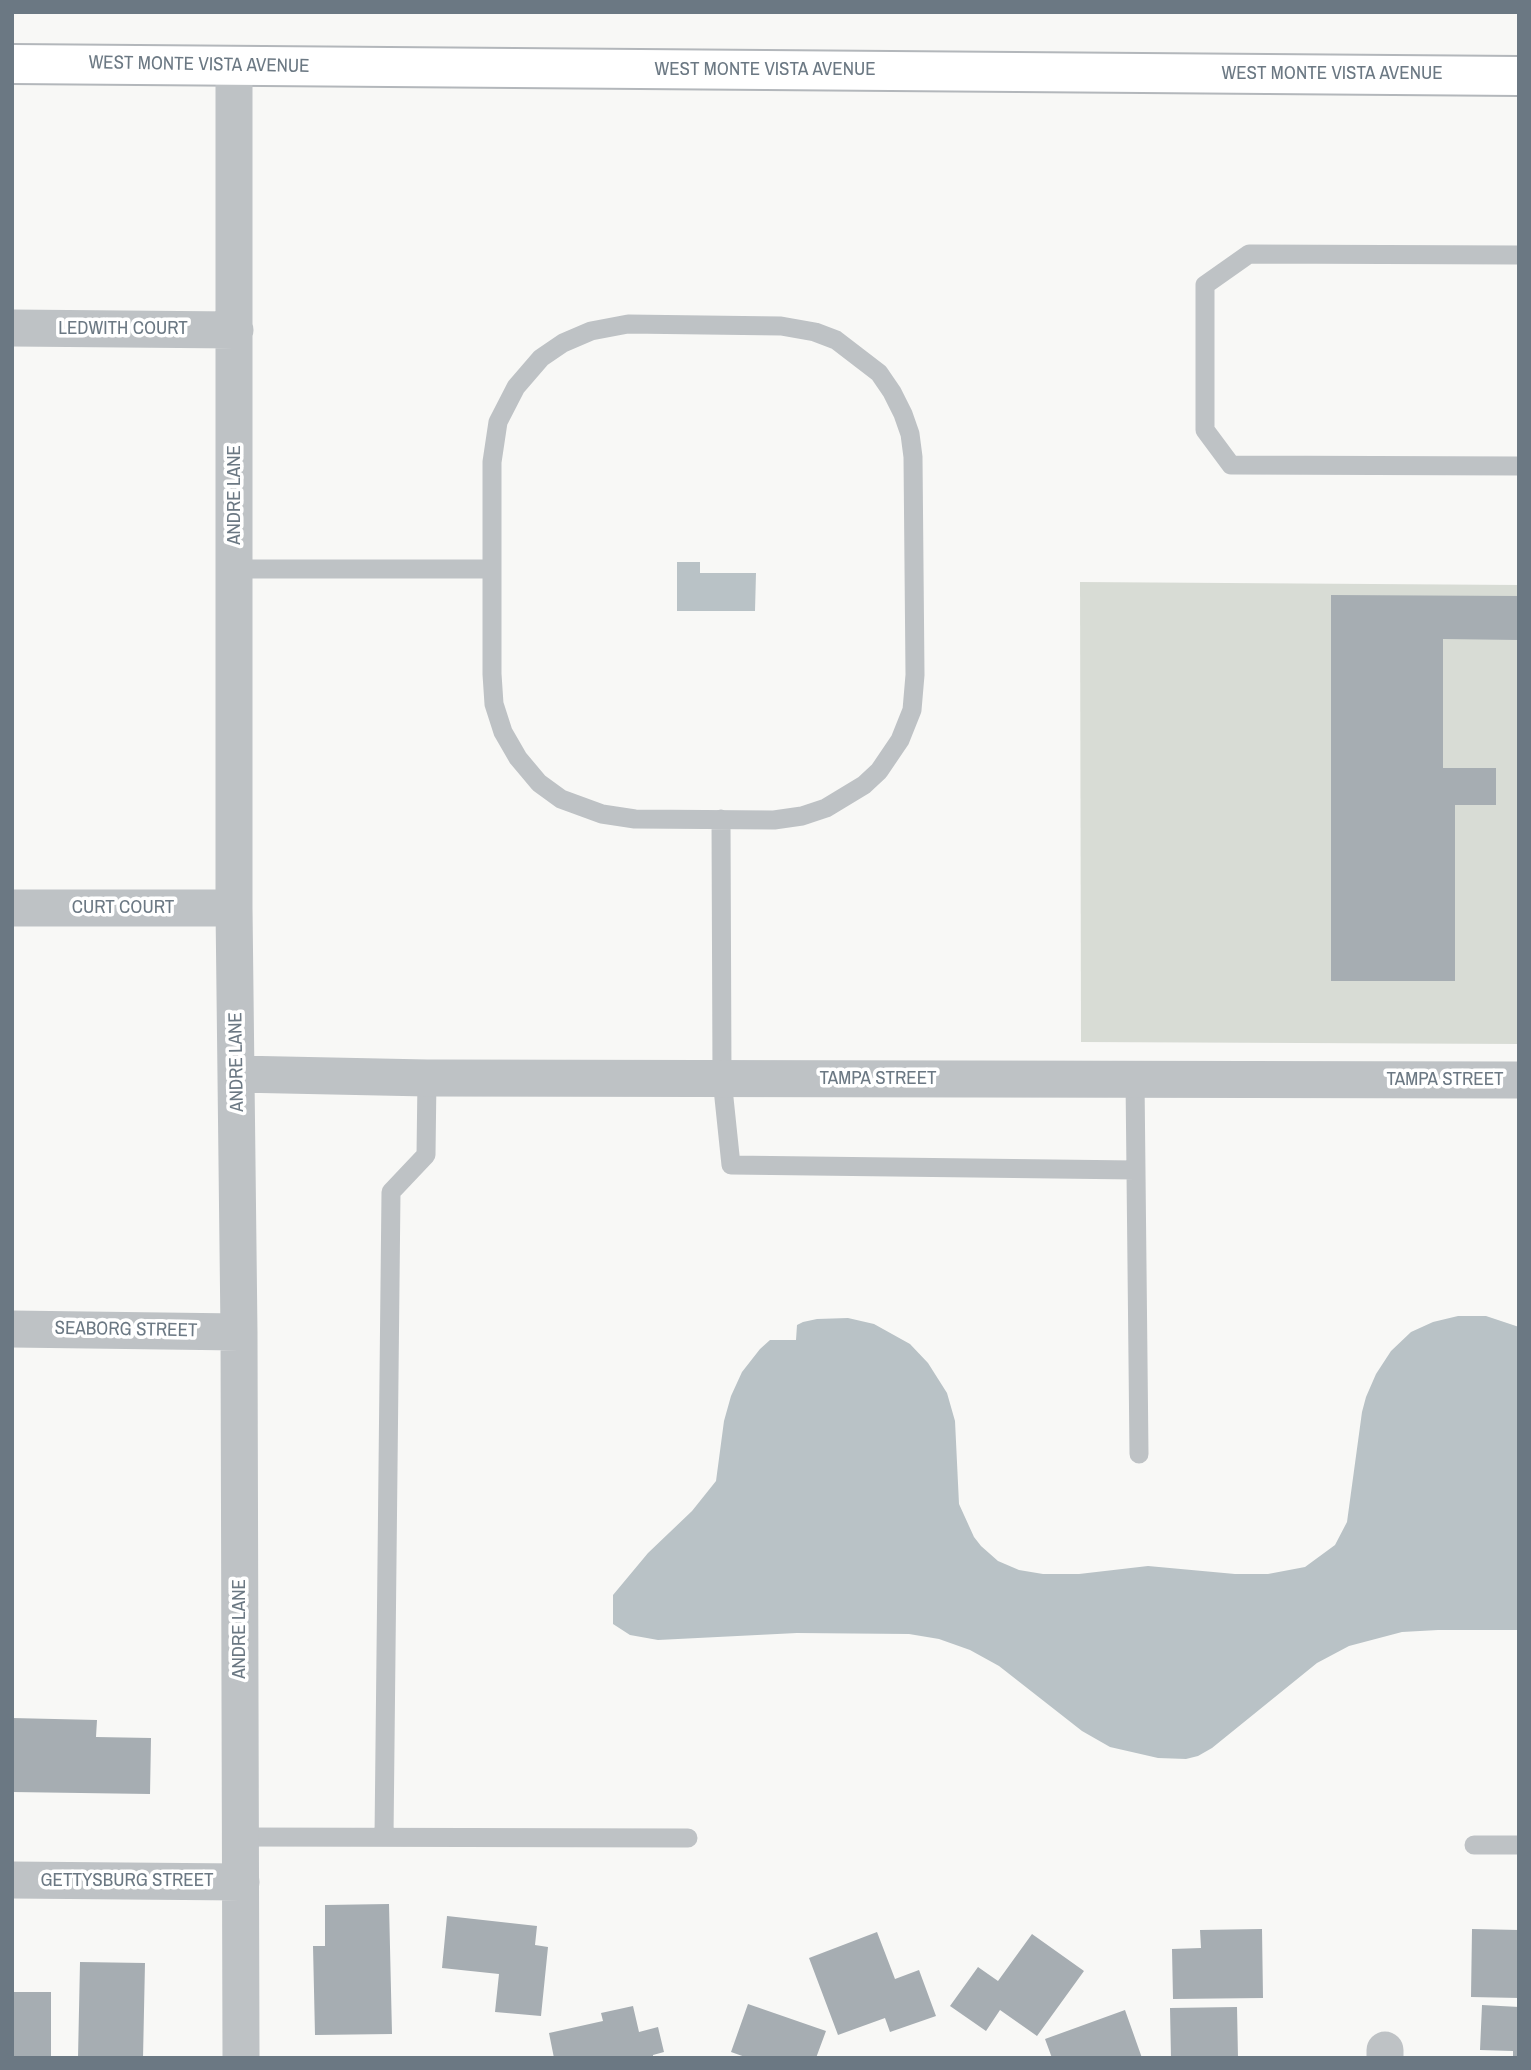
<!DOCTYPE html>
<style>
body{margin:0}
#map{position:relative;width:1531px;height:2070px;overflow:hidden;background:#f8f8f6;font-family:"Archivo Narrow",sans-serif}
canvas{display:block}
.frame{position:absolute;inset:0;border:14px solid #6b7883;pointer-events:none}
</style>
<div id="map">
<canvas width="1531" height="2070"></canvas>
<div class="frame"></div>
</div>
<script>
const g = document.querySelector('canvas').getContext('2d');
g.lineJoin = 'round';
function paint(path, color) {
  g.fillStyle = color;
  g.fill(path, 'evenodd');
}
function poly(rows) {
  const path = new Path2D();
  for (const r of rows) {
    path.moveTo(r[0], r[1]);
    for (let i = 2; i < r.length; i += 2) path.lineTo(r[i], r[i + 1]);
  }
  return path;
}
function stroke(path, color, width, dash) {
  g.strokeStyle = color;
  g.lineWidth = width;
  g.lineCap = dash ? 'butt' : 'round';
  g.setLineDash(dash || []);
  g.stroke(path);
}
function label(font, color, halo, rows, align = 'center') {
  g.font = font + ' "Archivo Narrow",sans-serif';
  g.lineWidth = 7;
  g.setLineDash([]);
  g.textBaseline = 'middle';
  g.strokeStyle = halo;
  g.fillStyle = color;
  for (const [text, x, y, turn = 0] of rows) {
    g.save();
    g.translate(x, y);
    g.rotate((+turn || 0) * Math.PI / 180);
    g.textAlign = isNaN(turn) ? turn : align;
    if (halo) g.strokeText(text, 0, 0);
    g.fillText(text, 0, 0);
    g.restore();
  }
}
paint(poly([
 [1080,582,1519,585,1519,1044,1081,1042]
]), '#d8dcd5');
paint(poly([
 [677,562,700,562,700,573,756,573,755,611,677,611],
 [1458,1316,1486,1316,1519,1327,1519,1630,1438,1630,1402,1632,1349,1646,1317,1663,1212,1748,1198,1756,1186,1759,1158,1758,1110,1747,1082,1731,999,1666,970,1650,939,1639,909,1634,797,1633,658,1640,630,1635,613,1624,613,1595,648,1553,692,1511,716,1481,724,1421,731,1396,742,1372,760,1349,770,1340,796,1340,797,1325,803,1322,817,1319,848,1318,874,1324,910,1344,928,1363,947,1393,955,1421,959,1504,974,1537,981,1546,998,1561,1019,1570,1043,1574,1079,1574,1148,1566,1235,1574,1268,1574,1305,1567,1335,1545,1347,1522,1362,1412,1366,1397,1376,1374,1391,1351,1411,1332,1433,1322]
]), '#b9c2c6');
paint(poly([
 [1331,595,1519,596,1519,640,1443,639,1443,768,1496,768,1496,805,1455,805,1455,981,1331,981],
 [12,1718,97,1720,96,1737,151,1738,150,1794,12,1792],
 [389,1904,392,2034,315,2035,313,1946,325,1946,325,1905],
 [447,1916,537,1926,535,1945,548,1947,541,2016,495,2012,499,1974,442,1968],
 [1262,1929,1263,1998,1173,1999,1172,1949,1201,1948,1200,1930],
 [1472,1929,1519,1930,1519,1998,1471,1997],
 [877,1932,895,1979,919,1970,936,2016,890,2032,885,2018,838,2035,809,1958],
 [1032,1934,1084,1971,1037,2036,1000,2010,986,2031,950,2006,978,1967,998,1981],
 [80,1962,145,1963,143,2058,78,2058],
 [12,1992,51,1992,51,2058,12,2058],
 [748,2004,826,2031,816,2058,748,2058,731,2052],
 [1482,2005,1519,2007,1519,2058,1513,2058,1513,2051,1480,2050],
 [633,2006,639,2032,658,2027,664,2052,653,2055,653,2058,554,2058,549,2033,603,2021,601,2013],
 [1237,2007,1238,2058,1171,2058,1170,2008],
 [1125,2010,1142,2058,1052,2058,1045,2039]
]), '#a6adb2');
const secondary = poly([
 [12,64,1519,76]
]);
stroke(secondary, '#b3b7bb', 42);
stroke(poly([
 [1519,255,1249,254,1205,285,1205,430,1231,465,1519,466],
 [628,324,781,326,815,332,836,340,879,373,892,392,903,414,910,434,913,457,915,675,912,710,900,740,879,771,864,785,826,808,802,816,774,820,635,819,602,814,561,799,539,783,518,758,503,732,494,704,492,674,492,462,498,422,516,387,541,358,563,343,591,331,628,324],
 [235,569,492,569],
 [721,819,722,1079,731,1165,1135,1170],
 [1135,1079,1139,1454],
 [241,1837,688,1838],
 [384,1837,391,1192,426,1155,427,1078],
 [1474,1845,1519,1845]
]), '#bec2c5', 19);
stroke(poly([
 [234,66,234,908,239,1332,241,2058],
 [12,328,235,330],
 [12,908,234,908],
 [237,1074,427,1078,1519,1080],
 [12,1329,239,1332],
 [12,1880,241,1882],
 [1385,2058,1385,2050]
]), '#bec2c5', 37);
stroke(secondary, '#fff', 38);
label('19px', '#6b7883', '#fff', [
 ["WEST MONTE VISTA AVENUE",199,65,1],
 ["WEST MONTE VISTA AVENUE",765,70],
 ["WEST MONTE VISTA AVENUE",1332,74],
 ["LEDWITH COURT",123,329],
 ["ANDRE LANE",235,495,-90],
 ["CURT COURT",123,908],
 ["ANDRE LANE",237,1062,-91],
 ["TAMPA STREET",878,1079],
 ["TAMPA STREET",1445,1080],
 ["SEABORG STREET",126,1330,1],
 ["ANDRE LANE",240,1629,-90],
 ["GETTYSBURG STREET",127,1881]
]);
</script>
